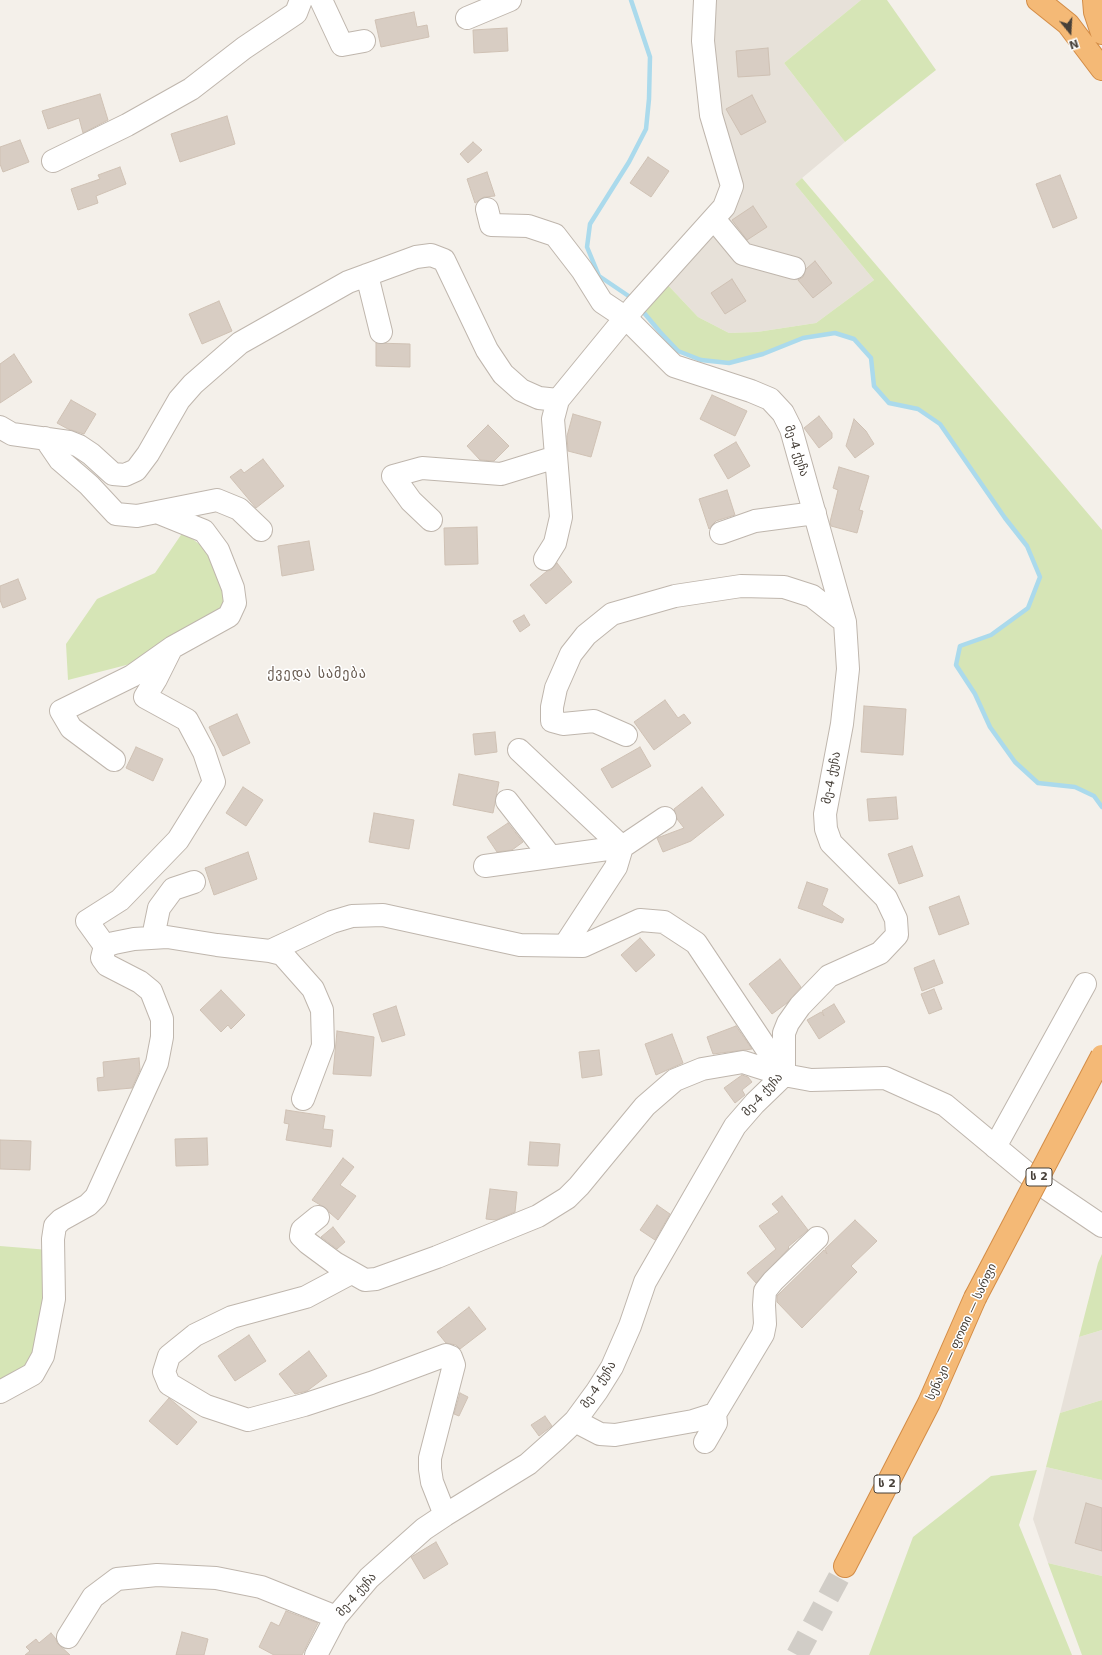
<!DOCTYPE html>
<meta charset="utf-8">
<style>
body{margin:0}
#map{position:relative;width:1102px;height:1655px;overflow:hidden;background:#f4f0ea;font-family:"DejaVu Sans",sans-serif}
canvas{display:block}
.north{position:absolute;left:1050px;top:12px;width:40px;height:40px;-webkit-text-stroke:3px #fff;paint-order:stroke;rotate:162deg;font-size:11px;font-weight:700;line-height:16px;text-align:center;color:#474039}
.north::after{content:'';display:block;margin:auto;width:14px;height:18px;background:#474039;clip-path:polygon(50% 0,100% 100%,50% 72%,0 100%)}
</style>
<div id="map">
<canvas width="1102" height="1655"></canvas>
<div class="north">N</div>
</div>
<script>
const g = document.querySelector('canvas').getContext('2d');
g.lineJoin = 'round';
function paint(path, color) {
  g.fillStyle = color;
  g.fill(path, 'evenodd');
}
function poly(rows) {
  const path = new Path2D();
  for (const r of rows) {
    path.moveTo(r[0], r[1]);
    for (let i = 2; i < r.length; i += 2) path.lineTo(r[i], r[i + 1]);
  }
  return path;
}
function stroke(path, color, width, dash) {
  g.strokeStyle = color;
  g.lineWidth = width;
  g.lineCap = dash ? 'butt' : 'round';
  g.setLineDash(dash || []);
  g.stroke(path);
}
function label(font, color, halo, rows, align = 'center') {
  g.font = font + ' "DejaVu Sans","Noto Sans Georgian",sans-serif';
  g.lineWidth = 3;
  g.setLineDash([]);
  g.textBaseline = 'middle';
  g.strokeStyle = halo;
  g.fillStyle = color;
  for (const [text, x, y, turn = 0] of rows) {
    g.save();
    g.translate(x, y);
    g.rotate((+turn || 0) * Math.PI / 180);
    g.textAlign = isNaN(turn) ? turn : align;
    if (halo) g.strokeText(text, 0, 0);
    g.fillText(text, 0, 0);
    g.restore();
  }
}
paint(poly([
 [705,0,861,0,784,63,845,142,795,184,874,280,816,323,757,332,729,333,698,317,665,282,724,207],
 [1102,1330,1102,1400,1060,1413,1079,1337],
 [1046,1467,1102,1480,1102,1576,1048,1563,1033,1519]
]), '#e7e1d9');
paint(poly([
 [861,0,887,0,936,70,845,142,784,63],
 [802,178,1102,530,1102,807,1094,796,1075,787,1038,783,1015,762,990,727,975,694,956,665,960,646,991,635,1028,608,1040,577,1027,546,1005,518,940,424,918,409,889,403,874,386,871,358,854,339,834,333,803,338,763,354,729,363,701,360,678,351,660,332,639,307,665,282,698,317,729,333,757,332,816,323,874,280,795,184],
 [183,532,210,552,232,595,228,615,138,662,68,680,66,644,97,599,155,573],
 [0,1246,49,1250,38,1357,11,1378,0,1380],
 [1102,1254,1102,1330,1079,1337,1098,1263],
 [1102,1400,1102,1480,1046,1467,1060,1413],
 [1037,1470,1019,1525,1072,1655,869,1655,913,1537,991,1476],
 [1048,1563,1102,1576,1102,1655,1082,1655]
]), '#d6e5b6');
stroke(poly([
 [631,0,650,57,649,99,646,129,629,162,590,224,587,247,599,276,633,299],
 [640,308,660,332,678,351,701,360,729,363,763,354,803,338,835,333,854,339,871,358,874,386,889,403,918,409,940,424,1005,518,1027,546,1040,577,1028,608,991,635,960,646,956,665,975,694,990,727,1015,762,1038,783,1075,787,1094,796,1102,807]
]), '#abdaec', 4.5);
const building = poly([
 [414,12,417,27,427,25,429,37,381,47,375,20,414,12],
 [507,28,508,51,474,53,473,30,507,28],
 [768,48,770,75,738,77,736,51,768,48],
 [100,94,108,120,83,133,79,118,48,129,42,111,100,94],
 [752,95,766,122,741,135,726,109,752,95],
 [227,116,235,144,180,162,171,134,227,116],
 [20,140,29,162,3,172,0,164,0,147,20,140],
 [473,142,482,150,468,163,460,154,473,142],
 [648,157,669,171,651,197,630,183,648,157],
 [120,167,126,184,96,196,98,203,78,210,71,189,100,179,98,175,120,167],
 [487,172,495,196,484,197,475,203,467,179,487,172],
 [1060,175,1077,218,1053,228,1036,184,1060,175],
 [753,206,767,227,747,240,732,220,753,206],
 [815,261,832,283,813,298,798,280,803,277,806,269,815,261],
 [732,279,746,301,725,314,711,293,732,279],
 [219,301,232,331,202,344,189,314,219,301],
 [376,343,410,344,410,367,376,366,376,343],
 [14,354,32,382,0,403,0,364,14,354],
 [712,395,747,411,735,436,700,419,712,395],
 [71,400,96,414,84,434,68,429,57,423,71,400],
 [573,414,601,422,591,457,568,451,567,436,573,414],
 [819,416,832,433,832,438,819,448,804,428,819,416],
 [854,419,866,431,874,444,855,458,846,446,854,419],
 [488,425,509,446,494,461,480,460,467,446,488,425],
 [736,442,750,466,728,479,714,455,736,442],
 [263,459,284,486,256,508,230,477,241,469,244,473,263,459],
 [839,467,869,476,859,510,863,511,857,533,831,526,830,522,838,490,833,488,839,467],
 [727,490,735,515,716,521,712,525,709,529,699,499,727,490],
 [477,527,478,564,445,565,444,528,477,527],
 [309,541,314,570,282,576,278,546,309,541],
 [557,563,572,582,546,604,530,585,547,571,551,570,557,563],
 [18,579,26,599,3,608,0,600,0,586,18,579],
 [524,615,530,625,520,632,513,621,524,615],
 [665,700,678,718,684,714,691,723,654,750,634,722,665,700],
 [864,706,906,709,903,755,861,752,864,706],
 [237,714,250,743,223,756,209,727,237,714],
 [495,732,497,752,475,755,473,734,495,732],
 [136,747,163,759,153,781,126,768,136,747],
 [640,747,651,766,612,788,601,769,640,747],
 [459,774,499,782,493,813,453,805,459,774],
 [243,787,263,800,246,826,226,813,243,787],
 [702,787,724,815,691,841,663,852,657,838,684,828,677,819,674,809,702,787],
 [896,797,898,819,869,821,867,799,896,797],
 [374,813,414,820,409,849,369,842,374,813],
 [508,823,523,842,512,850,497,852,487,837,508,823],
 [912,846,923,876,899,884,888,854,912,846],
 [248,852,257,879,214,895,205,868,248,852],
 [807,882,828,889,822,905,844,919,842,923,798,908,807,882],
 [959,896,969,924,939,935,929,907,959,896],
 [640,938,655,955,636,972,621,955,640,938],
 [780,959,801,987,787,1003,772,1014,749,984,780,959],
 [934,960,943,983,922,991,914,968,934,960],
 [934,989,942,1009,929,1014,921,994,934,989],
 [221,990,245,1015,231,1029,228,1025,221,1032,200,1010,221,990],
 [834,1004,845,1022,819,1039,807,1020,821,1012,824,1016,822,1011,834,1004],
 [396,1006,405,1035,382,1042,373,1014,396,1006],
 [736,1026,752,1049,713,1054,707,1037,736,1026],
 [337,1031,374,1037,371,1076,333,1074,337,1031],
 [672,1034,683,1063,656,1075,645,1044,672,1034],
 [599,1050,602,1075,582,1078,579,1052,599,1050],
 [139,1058,140,1070,132,1088,98,1091,97,1078,104,1077,103,1062,139,1058],
 [742,1075,748,1077,752,1082,742,1090,745,1095,735,1103,724,1088,742,1075],
 [286,1110,325,1116,323,1129,333,1130,331,1147,286,1140,289,1124,284,1123,286,1110],
 [207,1138,208,1165,176,1166,175,1139,207,1138],
 [0,1140,31,1141,30,1170,0,1169,0,1140],
 [530,1142,560,1144,558,1166,528,1165,530,1142],
 [343,1158,354,1167,340,1185,356,1196,338,1220,330,1213,327,1209,312,1200,343,1158],
 [490,1189,517,1192,515,1212,496,1220,486,1219,490,1189],
 [782,1196,808,1230,788,1247,789,1248,756,1283,747,1273,776,1249,759,1226,779,1212,772,1204,782,1196],
 [657,1205,670,1214,655,1240,640,1230,657,1205],
 [855,1220,877,1241,851,1266,857,1272,802,1328,777,1302,777,1296,824,1250,827,1254,825,1249,855,1220],
 [333,1227,345,1242,337,1249,321,1237,333,1227],
 [469,1307,486,1329,460,1349,456,1345,446,1343,437,1332,469,1307],
 [249,1335,266,1361,235,1381,218,1356,249,1335],
 [309,1351,327,1376,307,1391,295,1394,279,1374,309,1351],
 [460,1393,468,1397,459,1416,454,1414,460,1393],
 [169,1398,197,1422,177,1445,149,1421,169,1398],
 [545,1416,552,1426,539,1436,531,1425,545,1416],
 [1086,1503,1102,1508,1102,1551,1075,1543,1086,1503],
 [436,1542,448,1564,424,1579,411,1557,436,1542],
 [286,1611,318,1623,302,1655,274,1655,259,1647,271,1622,279,1626,286,1611],
 [182,1632,208,1639,204,1655,176,1655,182,1632],
 [51,1633,56,1639,57,1643,70,1655,25,1655,30,1651,26,1647,36,1639,39,1643,51,1633]
]);
paint(building, '#d8cdc3');
stroke(building, '#cfc1b4', 1);
stroke(poly([
 [797,1655,845,1566]
]), '#d1cdc7', 22, [22, 11]);
const minor = poly([
 [321,0,342,45,364,41],
 [467,18,510,0],
 [53,161,127,125,191,89,244,48,296,13,301,0],
 [714,219,743,254,794,268],
 [367,275,381,332],
 [0,427,12,434,69,442,79,446,91,454,113,474,125,475,136,470,148,454,179,400,193,384,240,343,348,282,416,257,431,255,444,260,487,350,503,374,521,390,539,398,558,400],
 [45,438,60,460,89,485,116,514,137,516,217,500,239,509,261,530],
 [431,520,411,501,393,476,422,468,501,474,556,457],
 [721,533,755,521,815,513],
 [545,559,555,543,561,517,553,419,558,400,635,306,724,207,732,186,711,115,703,41,705,0],
 [626,735,594,721,563,724,552,721,552,707,556,688,571,654,586,635,612,614,675,596,741,586,784,587,812,596,845,622],
 [519,750,622,847,665,818],
 [114,760,71,728,61,711,132,676,173,647,229,616,235,603,233,588,218,550,204,531,157,512],
 [507,801,550,856],
 [485,866,622,847,616,867,565,945],
 [153,937,159,908,173,889,194,882],
 [105,946,87,921,120,900,178,840,214,782,204,752,187,720,145,697,156,679,171,649],
 [270,951,332,922,352,916,383,915,520,945,583,946,640,920,664,922,696,943,784,1075],
 [995,1147,1085,984],
 [318,1217,302,1230,301,1236,308,1243,335,1263,365,1280,376,1279,437,1257,538,1216,567,1198,579,1186,645,1106,675,1080,702,1069,743,1062,784,1075,811,1080,885,1078,945,1105,1040,1184,1102,1226],
 [351,1273,306,1297,232,1317,195,1335,169,1356,164,1372,169,1384,206,1406,248,1420,304,1405,371,1383,438,1358,446,1355,451,1357,454,1365,430,1458,430,1469,432,1482,445,1515],
 [0,1392,33,1374,43,1356,54,1299,53,1239,55,1226,61,1220,88,1205,96,1197,157,1063,162,1037,162,1019,151,991,140,982,107,965,102,958,105,946,114,943,134,939,167,937,217,945,270,951,282,954,313,989,322,1010,323,1046,303,1099],
 [715,1414,763,1334,765,1324,764,1305,765,1291,773,1281,817,1238],
 [575,1421,600,1434,615,1435,693,1421,715,1414,716,1423,705,1442],
 [68,1637,93,1597,117,1579,157,1575,216,1578,261,1587,336,1617],
 [316,1655,336,1617,369,1578,424,1529,445,1515,528,1464,555,1440,575,1421,597,1391,612,1367,630,1326,645,1282,735,1126,755,1103,784,1075,784,1033,788,1023,800,1006,829,976,880,953,897,935,896,919,886,898,831,843,826,829,825,814,842,724,848,669,845,622,791,429,783,413,770,399,751,391,674,366,626,318,602,302,582,270,555,235,528,226,491,225,487,209]
]);
const highway = poly([
 [1038,0,1068,24,1102,69],
 [1094,0,1095,12,1102,33],
 [845,1566,929,1403,975,1298]
]);
stroke(minor, '#bfb6ad', 24);
stroke(highway, '#d38c46', 24);
stroke(minor, '#fff', 22);
stroke(highway, '#f4b976', 22);
const highwayBridge = poly([
 [975,1298,1102,1056]
]);
stroke(highwayBridge, '#d38c46', 24, []);
stroke(highwayBridge, '#f4b976', 22);
for (const [x, y, w] of [
 [1039,1177,26],
 [887,1484,26]
]) {
  const box = new Path2D();
  box.roundRect(x - w / 2, y - 9, w, 18, 3);
  g.fillStyle = '#fff';
  g.fill(box);
  stroke(box, '#474039', 1);
}
label('bold 11px', '#474039', null, [
 ["ს 2",1039,1177],
 ["ს 2",887,1484]
]);
label('12px', '#474039', '#fff', [
 ["მე-4 ქუჩა",796,451,72],
 ["მე-4 ქუჩა",832,778,-79],
 ["მე-4 ქუჩა",763,1095,-48],
 ["სენაკი — ფოთი — სარფი",962,1332,-65],
 ["მე-4 ქუჩა",599,1385,-57],
 ["მე-4 ქუჩა",357,1595,-49]
]);
g.letterSpacing = '1px';
label('14px', '#695c51', '#fff', [
 ["ქვედა სამება",317,674]
]);
g.letterSpacing = '0px';
</script>
